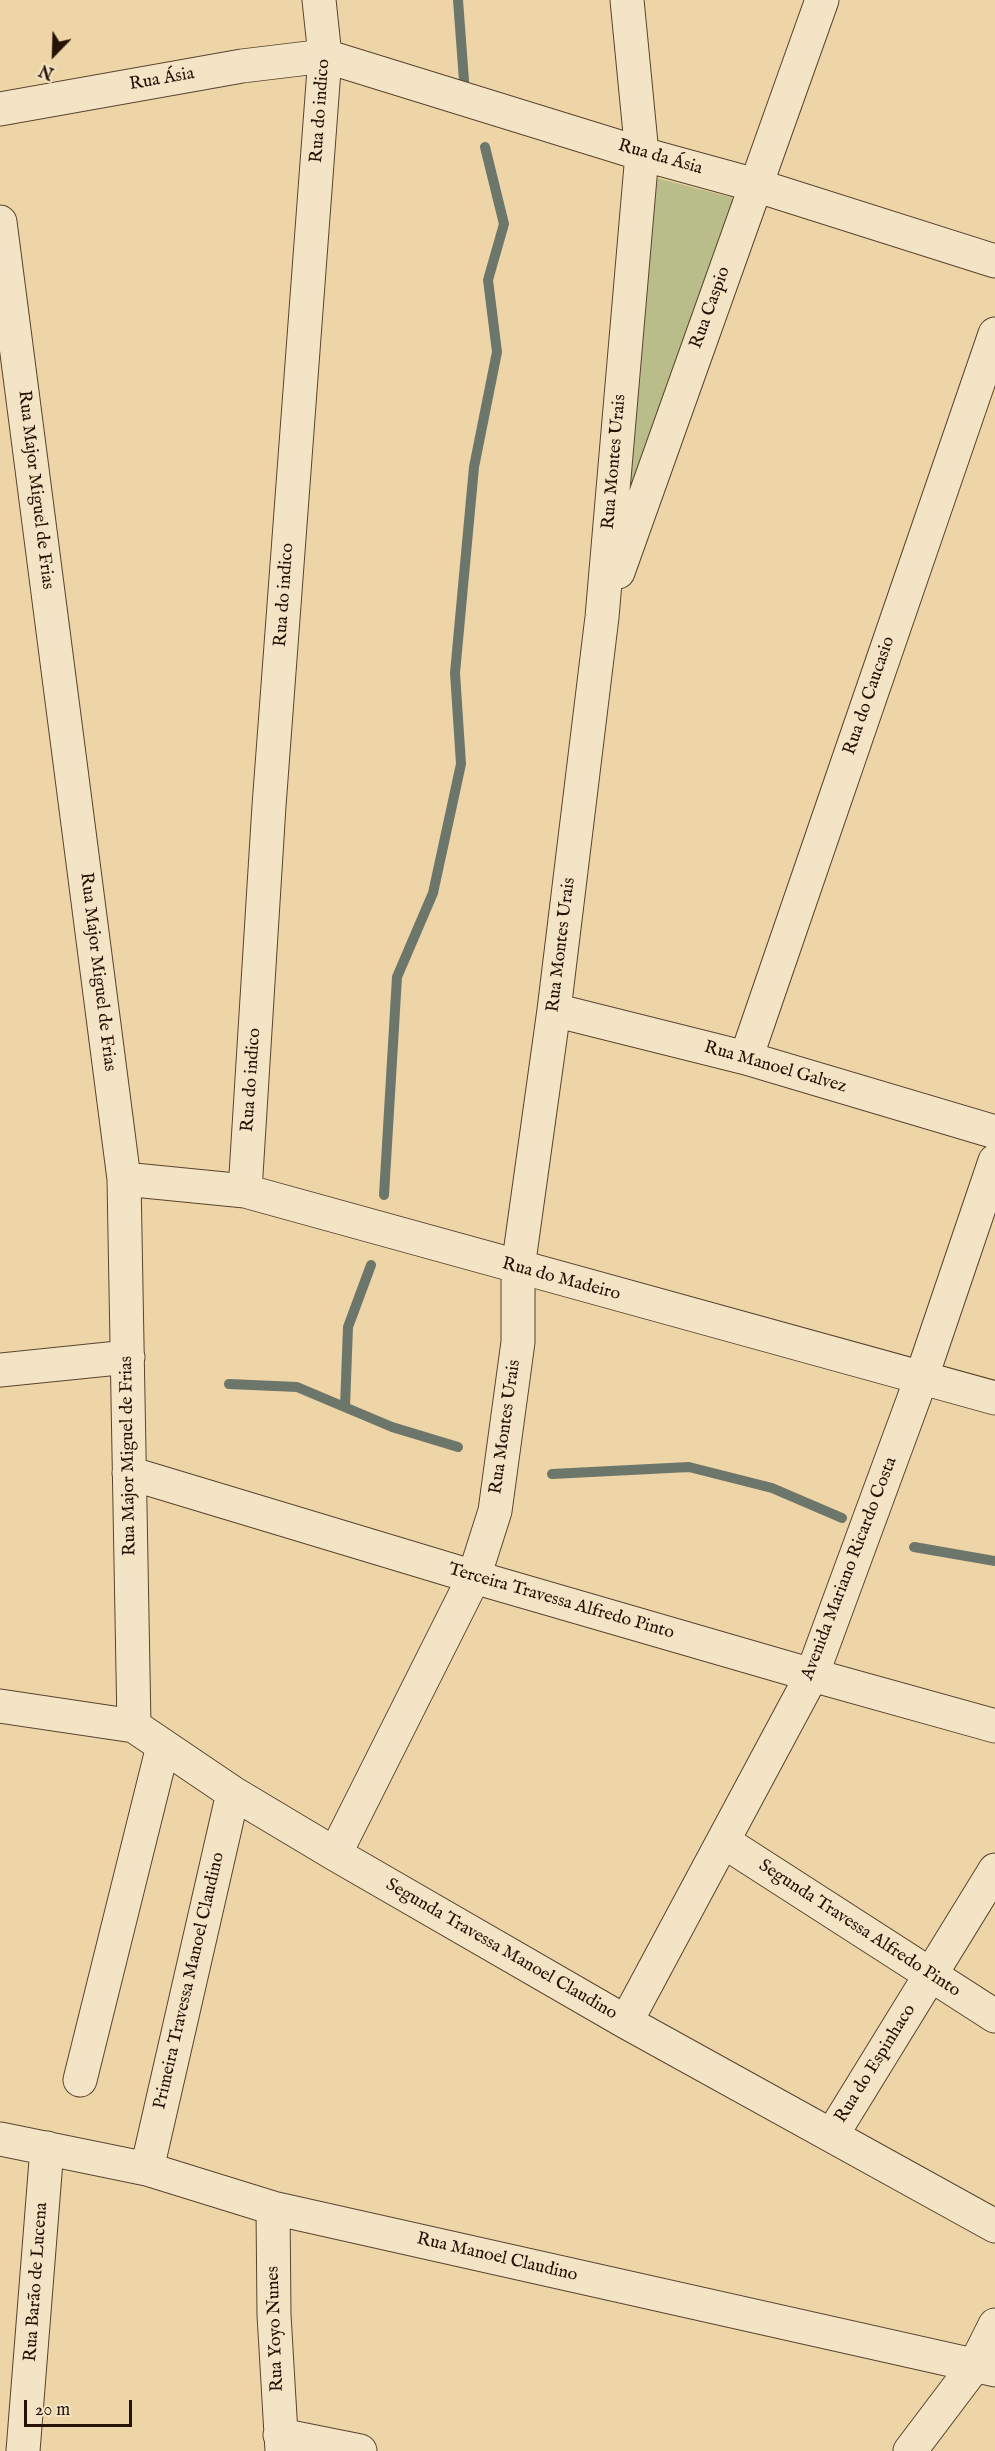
<!DOCTYPE html>
<meta charset="utf-8">
<style>
body{margin:0}
#map{position:relative;width:995px;height:2451px;overflow:hidden;background:#eed5a8;font-family:"IM FELL English",serif}
canvas{display:block}
.north{position:absolute;left:24px;top:24px;width:60px;height:60px;-webkit-text-stroke:4px #f4e4c6;paint-order:stroke;rotate:203deg;font-size:16px;font-weight:700;line-height:24px;text-align:center;color:#261305}
.north::after{content:'';display:block;margin:auto;width:21px;height:27px;background:#261305;clip-path:polygon(50% 0,100% 100%,50% 72%,0 100%)}
.scale{position:absolute;left:24px;top:2400px;width:108px;height:27px;box-sizing:border-box;border:3px solid #261305;border-top:0;padding-left:8px;font-size:18px;line-height:21px;white-space:nowrap;color:#261305;-webkit-text-stroke:4px #f4e4c6;paint-order:stroke}
</style>
<div id="map">
<canvas width="995" height="2451"></canvas>
<div class="north">N</div>
<div class="scale">20 m</div>
</div>
<script>
const g = document.querySelector('canvas').getContext('2d');
g.lineJoin = 'round';
function paint(path, color) {
  g.fillStyle = color;
  g.fill(path, 'evenodd');
}
function poly(rows) {
  const path = new Path2D();
  for (const r of rows) {
    path.moveTo(r[0], r[1]);
    for (let i = 2; i < r.length; i += 2) path.lineTo(r[i], r[i + 1]);
  }
  return path;
}
function stroke(path, color, width, dash) {
  g.strokeStyle = color;
  g.lineWidth = width;
  g.lineCap = dash ? 'butt' : 'round';
  g.setLineDash(dash || []);
  g.stroke(path);
}
function label(font, color, halo, rows, align = 'center') {
  g.font = font + ' "IM FELL English",serif';
  g.lineWidth = 5;
  g.setLineDash([]);
  g.textBaseline = 'middle';
  g.strokeStyle = halo;
  g.fillStyle = color;
  for (const [text, x, y, turn = 0] of rows) {
    g.save();
    g.translate(x, y);
    g.rotate((+turn || 0) * Math.PI / 180);
    g.textAlign = isNaN(turn) ? turn : align;
    if (halo) g.strokeText(text, 0, 0);
    g.fillText(text, 0, 0);
    g.restore();
  }
}
paint(poly([
 [657,178,734,198,621,530]
]), '#b8bd89');
stroke(poly([
 [458,0,465,94],
 [384,1195,397,977,433,893,461,764,455,673,474,467,497,352,488,280,504,224,485,147],
 [229,1384,297,1387,392,1427,458,1447],
 [345,1407,348,1327,371,1265],
 [552,1474,689,1467,772,1488,842,1518],
 [914,1547,995,1561]
]), '#6c766a', 10);
const street = poly([
 [0,109,242,66,325,56,642,154,755,185,995,261],
 [0,222,124,1179,134,1726],
 [618,572,822,0],
 [554,1010,746,1058,995,1132],
 [746,1058,995,334],
 [124,1179,245,1191,995,1398],
 [245,1191,269,806,325,56,319,0],
 [0,1370,128,1357],
 [129,1473,474,1577,812,1675,995,1726],
 [0,1706,134,1726,233,1793,335,1854,626,2022,995,2226],
 [723,1841,995,2016],
 [335,1854,474,1577,495,1511,518,1342,518,1268,554,1010,602,617,642,154,627,0],
 [626,2022,812,1675,921,1379,995,1161],
 [80,2080,163,1746],
 [832,2135,995,1870],
 [0,2139,147,2169,273,2208,995,2370],
 [147,2169,233,1793],
 [273,2208,274,2315,282,2451],
 [280,2435,360,2451],
 [23,2451,47,2148],
 [910,2451,975,2365,995,2325]
]);
stroke(street, '#58442e', 35);
stroke(street, '#f4e4c6', 33);
label('18px', '#261305', '#f4e4c6', [
 ["Rua Ásia",162,80,-10],
 ["Rua do indico",321,111,-86],
 ["Rua da Ásia",660,158,16],
 ["Rua Caspio",711,308,-70],
 ["Rua Montes Urais",615,462,-85],
 ["Rua Major Miguel de Frias",35,490,83],
 ["Rua do indico",285,595,-86],
 ["Rua do Caucasio",870,696,-71],
 ["Rua Montes Urais",562,945,-83],
 ["Rua Major Miguel de Frias",97,972,83],
 ["Rua Manoel Galvez",775,1068,16],
 ["Rua do indico",252,1080,-86],
 ["Rua do Madeiro",561,1280,15],
 ["Rua Montes Urais",506,1427,-82],
 ["Rua Major Miguel de Frias",129,1456,-91],
 ["Avenida Mariano Ricardo Costa",850,1569,-69],
 ["Terceira Travessa Alfredo Pinto",561,1602,16],
 ["Segunda Travessa Alfredo Pinto",859,1929,33],
 ["Segunda Travessa Manoel Claudino",501,1950,30],
 ["Primeira Travessa Manoel Claudino",190,1981,-77],
 ["Rua do Espinhaco",876,2064,-58],
 ["Rua Manoel Claudino",497,2258,13],
 ["Rua Barão de Lucena",37,2282,-86],
 ["Rua Yoyo Nunes",276,2329,-92]
]);
</script>
